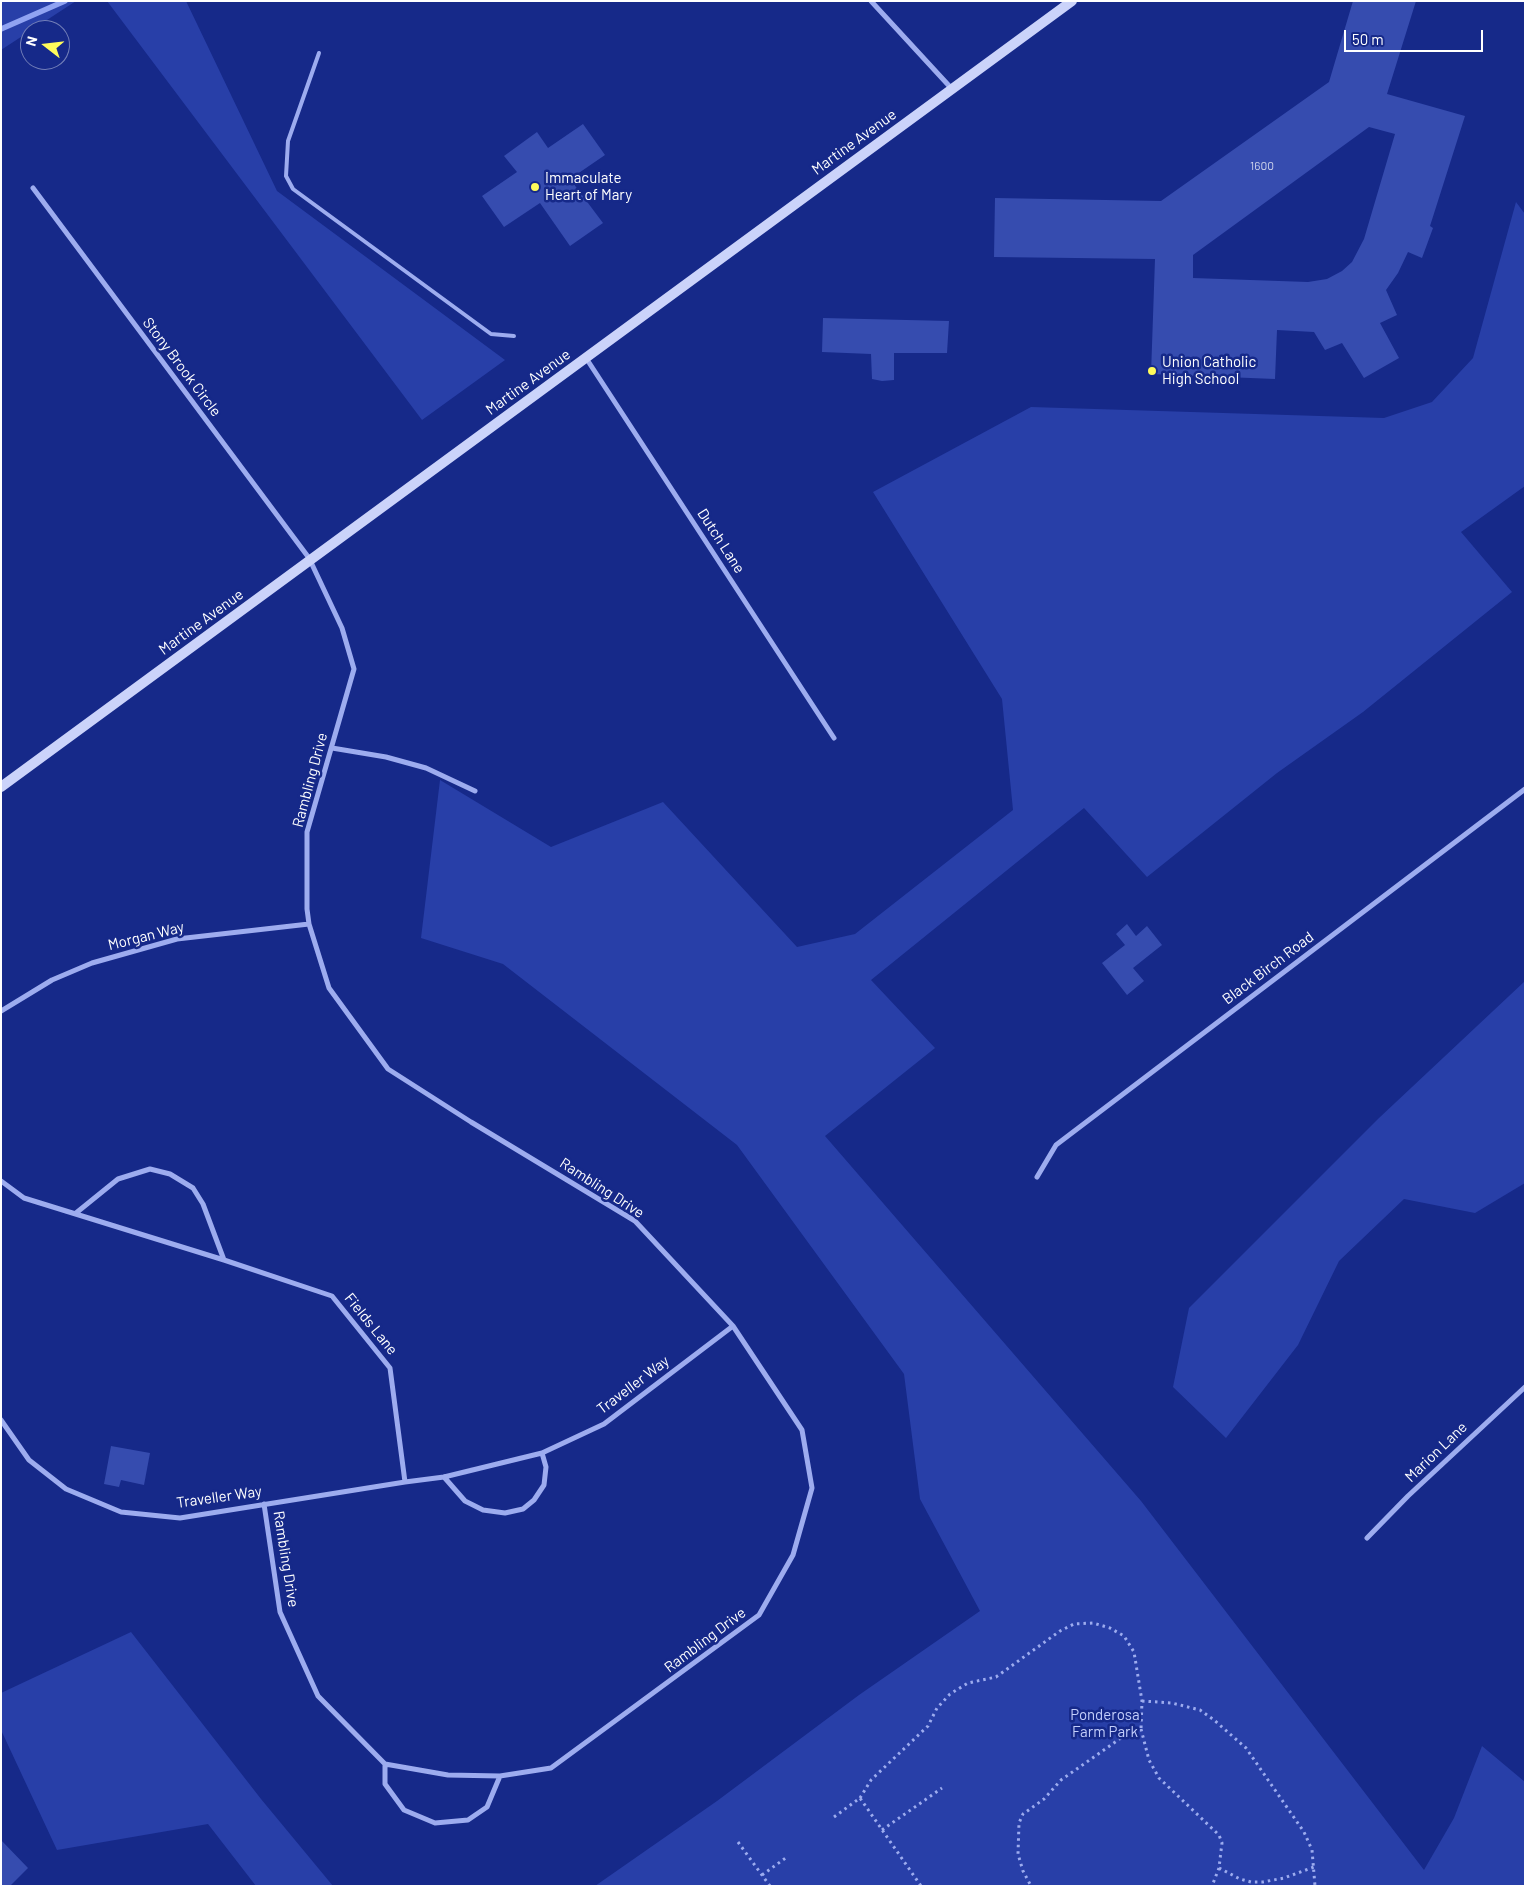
<!DOCTYPE html>
<style>
body{margin:0}
#map{position:relative;width:1526px;height:1887px;overflow:hidden;background:#162989;font-family:Barlow,sans-serif}
canvas{display:block}
.frame{position:absolute;inset:0;border:2px solid #fff;pointer-events:none}
.north{position:absolute;left:20px;top:20px;width:50px;height:50px;box-sizing:border-box;background:#162989;border:1px solid #737fb8;border-radius:50%;rotate:286deg;font-size:14px;font-weight:700;line-height:20px;text-align:center;color:#fff}
.north::after{content:'';display:block;margin:auto;width:18px;height:22px;background:#fffb5b;clip-path:polygon(50% 0,100% 100%,50% 72%,0 100%)}
.scale{position:absolute;left:1344px;top:30px;width:139px;height:22px;box-sizing:border-box;border:2px solid #fff;border-top:0;padding-left:6px;font-size:15px;line-height:18px;white-space:nowrap;color:#fff;-webkit-text-stroke:4px #162989;paint-order:stroke}
</style>
<div id="map">
<canvas width="1526" height="1887"></canvas>
<div class="frame"></div>
<div class="north">N</div>
<div class="scale">50 m</div>
</div>
<script>
const g = document.querySelector('canvas').getContext('2d');
g.lineJoin = 'round';
function paint(path, color) {
  g.fillStyle = color;
  g.fill(path, 'evenodd');
}
function poly(rows) {
  const path = new Path2D();
  for (const r of rows) {
    path.moveTo(r[0], r[1]);
    for (let i = 2; i < r.length; i += 2) path.lineTo(r[i], r[i + 1]);
  }
  return path;
}
function stroke(path, color, width, dash) {
  g.strokeStyle = color;
  g.lineWidth = width;
  g.lineCap = dash ? 'butt' : 'round';
  g.setLineDash(dash || []);
  g.stroke(path);
}
function label(font, color, halo, rows, align = 'center') {
  g.font = font + ' Barlow,sans-serif';
  g.lineWidth = 5;
  g.setLineDash([]);
  g.textBaseline = 'middle';
  g.strokeStyle = halo;
  g.fillStyle = color;
  for (const [text, x, y, turn = 0] of rows) {
    g.save();
    g.translate(x, y);
    g.rotate((+turn || 0) * Math.PI / 180);
    g.textAlign = isNaN(turn) ? turn : align;
    if (halo) g.strokeText(text, 0, 0);
    g.fillText(text, 0, 0);
    g.restore();
  }
}
paint(poly([
 [1,1,76,1,1,50],
 [107,1,186,1,277,191,505,360,422,420],
 [1516,202,1525,214,1525,486,1461,532,1512,592,1363,712,1277,773,1147,877,1084,808,871,980,935,1048,825,1136,1141,1501,1424,1870,1454,1818,1482,1746,1525,1782,1525,1886,595,1886,717,1801,859,1695,980,1611,920,1499,904,1374,737,1145,503,964,421,938,440,780,551,847,663,802,797,947,855,934,1013,810,1002,699,873,492,1031,407,1384,418,1432,402,1473,358],
 [1525,981,1525,1183,1475,1213,1404,1199,1339,1261,1298,1345,1226,1438,1173,1387,1189,1308,1379,1118],
 [131,1632,261,1799,333,1886,256,1886,208,1824,57,1850,1,1730,1,1693]
]), '#283fa8');
stroke(poly([
 [1,29,65,1]
]), '#90a3f2', 5.5);
paint(poly([
 [1353,1,1416,1,1387,94,1465,116,1430,226,1433,228,1422,258,1408,252,1398,273,1386,290,1397,315,1380,323,1399,358,1364,378,1342,343,1325,350,1314,332,1277,330,1275,379,1151,374,1155,259,994,257,995,198,1161,201,1329,82],
 [1369,127,1395,134,1364,239,1352,262,1342,271,1327,279,1308,282,1193,278,1193,255],
 [583,124,605,155,570,179,603,223,570,246,540,203,504,227,482,196,517,172,504,156,537,132,548,148],
 [823,318,949,321,947,353,894,353,894,380,882,381,872,379,871,354,822,352],
 [1127,924,1136,936,1147,926,1162,945,1133,968,1144,981,1127,995,1102,963,1125,945,1116,934],
 [111,1446,150,1453,144,1485,121,1480,119,1487,104,1484],
 [1,1840,28,1868,10,1886,1,1886]
]), '#364caf');
stroke(poly([
 [1142,1701,1172,1703,1200,1710,1214,1720,1246,1748,1304,1832,1312,1850,1315,1886],
 [1141,1729,1149,1760,1159,1778,1219,1835,1222,1843,1221,1851,1219,1868,1212,1886],
 [860,1798,871,1780,928,1726,937,1708,950,1694,968,1683,996,1677,1060,1631,1074,1624,1093,1623,1110,1628,1124,1636,1134,1652,1142,1701,1141,1729,1131,1731,1061,1780,1044,1799,1023,1814,1019,1823,1018,1854,1023,1871,1031,1886],
 [834,1817,860,1798,921,1886],
 [882,1830,942,1788],
 [738,1842,770,1886],
 [1219,1868,1240,1879,1251,1882,1263,1882,1284,1878,1314,1867],
 [762,1875,787,1857]
]), '#9dacef', 3, [2.5, 4]);
stroke(poly([
 [319,53,288,141,286,176,293,189,491,334,514,336]
]), '#9dacef', 4);
stroke(poly([
 [871,1,952,89],
 [33,188,309,558,342,628,354,669,307,832,307,909,309,924,329,988,388,1069,471,1122,635,1221,733,1326,802,1430,812,1488,793,1555,759,1615,551,1768,500,1776,448,1775,385,1764,318,1696,280,1612,264,1504],
 [586,358,834,738],
 [332,748,386,757,426,768,475,791],
 [1,1011,52,980,92,963,177,939,309,924],
 [1037,1177,1056,1145,1525,789],
 [1,1181,24,1198,224,1260,332,1296,390,1368,405,1482],
 [76,1213,118,1179,150,1169,170,1174,193,1188,203,1204,224,1260],
 [1,1420,29,1460,66,1489,121,1512,180,1518,405,1482,444,1477,542,1453,604,1424,733,1326],
 [444,1477,465,1501,483,1510,505,1513,523,1509,534,1500,544,1485,546,1467,542,1453],
 [1367,1538,1408,1496,1525,1387],
 [385,1764,385,1784,404,1810,435,1823,468,1820,487,1807,500,1776]
]), '#9dacef', 5);
stroke(poly([
 [1,787,1072,1]
]), '#cbd3fa', 10);
for (const [x, y, r, color] of [
 [535,187,5,"#fffb5b"],
 [1152,371,5,"#fffb5b"]
]) {
  const dot = new Path2D();
  dot.arc(x, y, r, 0, 2 * Math.PI);
  g.fillStyle = color;
  g.fill(dot);
  stroke(dot, '#162989', 2);
}
label('12px', '#cdd2eb', null, [
 ["1600",1262,166]
]);
label('15px', '#fff', '#162989', [
 ["Martine Avenue",854,142,-36],
 ["Stony Brook Circle",182,367,53],
 ["Martine Avenue",528,382,-36],
 ["Dutch Lane",721,541,57],
 ["Martine Avenue",201,622,-36],
 ["Rambling Drive",310,780,-75],
 ["Morgan Way",146,936,-14],
 ["Black Birch Road",1268,968,-37],
 ["Rambling Drive",602,1188,33],
 ["Fields Lane",371,1324,51],
 ["Traveller Way",633,1385,-37],
 ["Marion Lane",1436,1452,-44],
 ["Traveller Way",219,1497,-8],
 ["Rambling Drive",286,1559,81],
 ["Rambling Drive",705,1640,-37]
]);
label('15px', '#fff', '#162989', [
 ["Immaculate",545,178],
 ["Heart of Mary",545,195],
 ["Union Catholic",1162,362],
 ["High School",1162,379]
], 'left');
label('15px', '#c3cefb', '#162989', [
 ["Ponderosa",1105,1715],
 ["Farm Park",1105,1732]
]);
</script>
